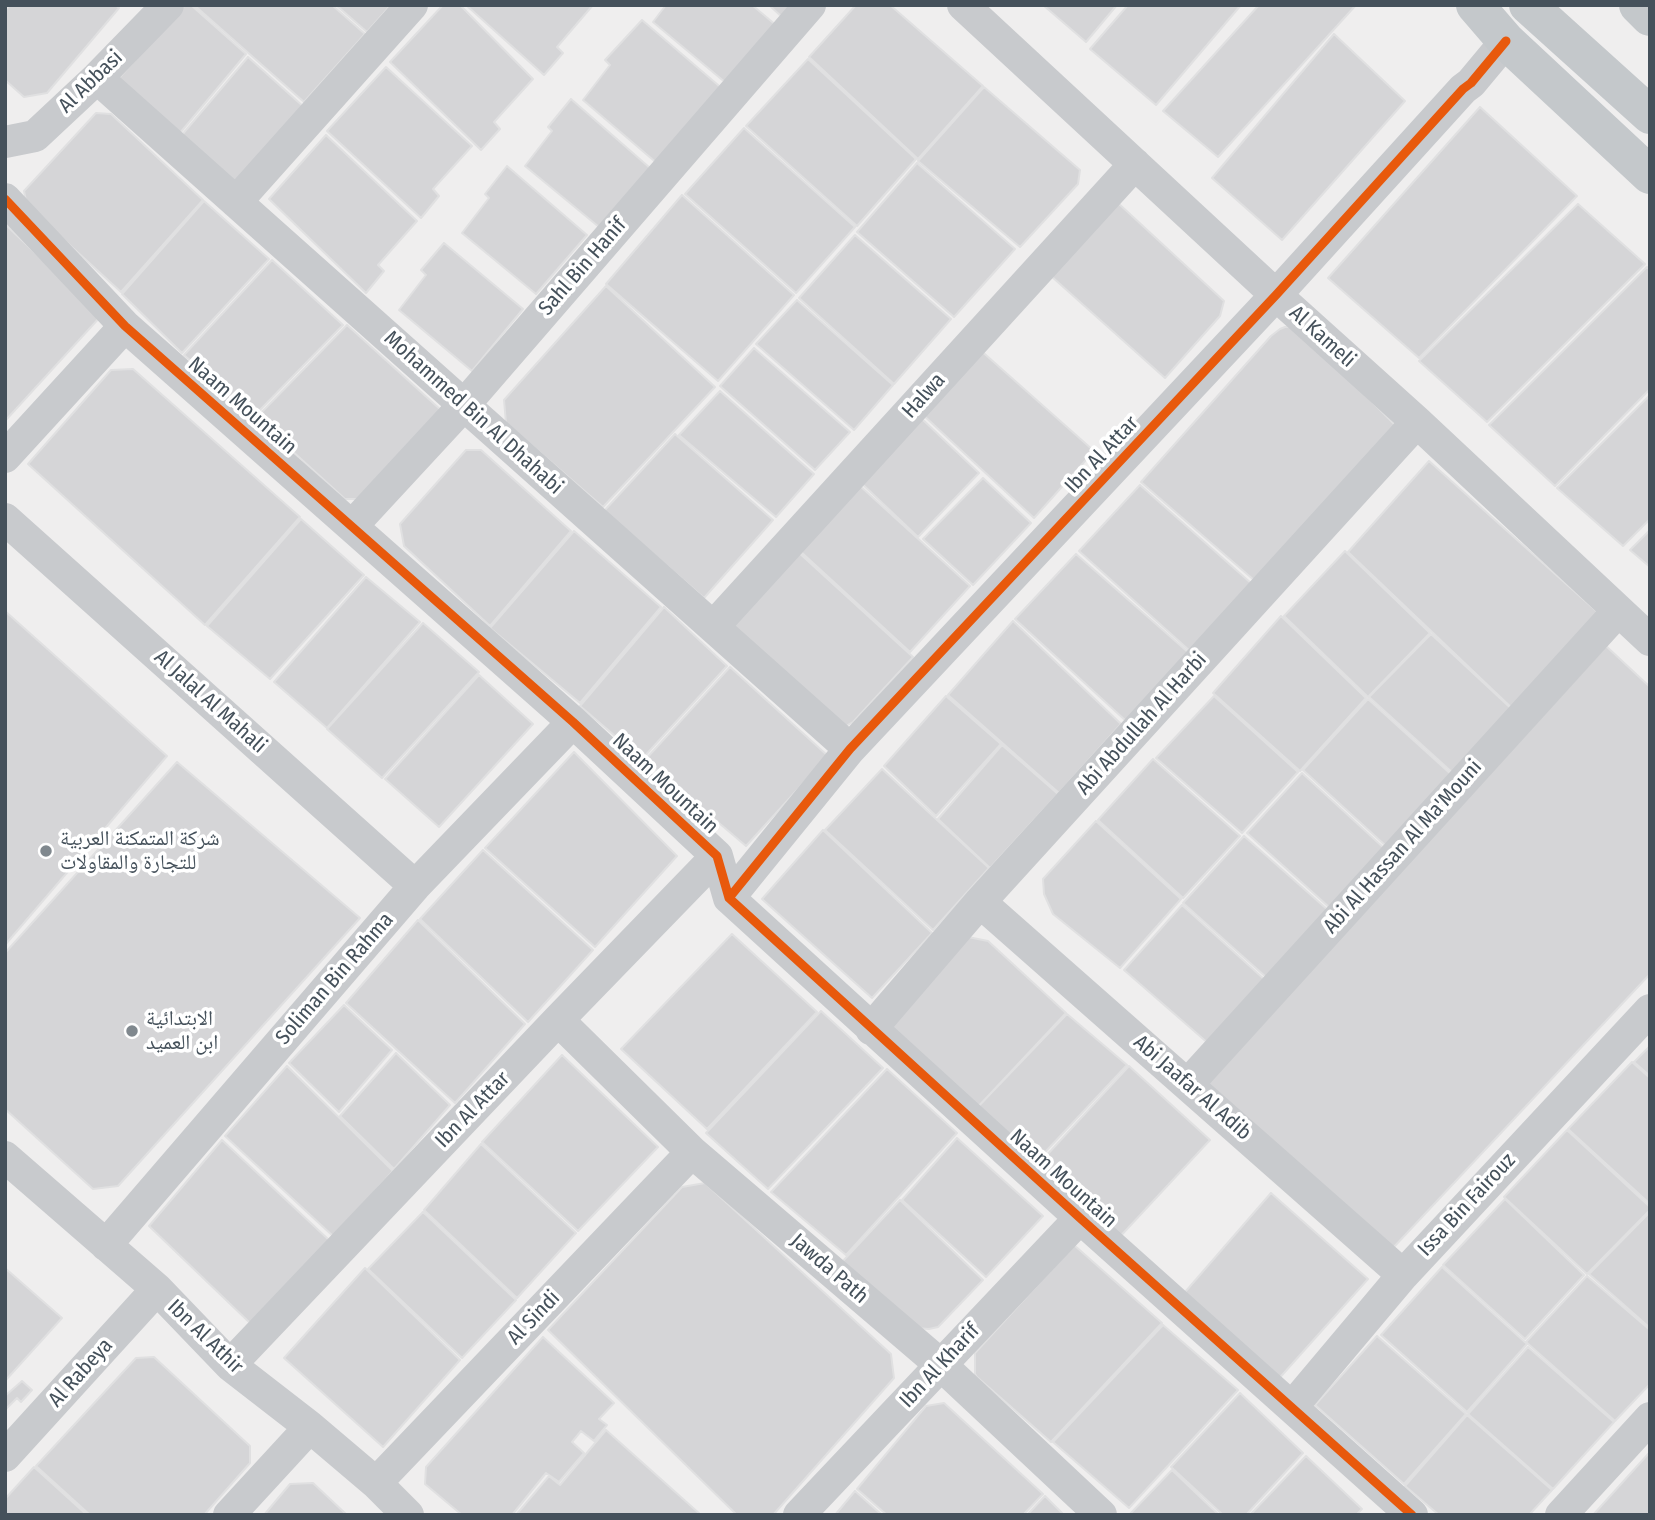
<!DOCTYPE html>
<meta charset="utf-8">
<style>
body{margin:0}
#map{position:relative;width:1655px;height:1520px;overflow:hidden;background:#efeeee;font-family:"Fira Sans Condensed",sans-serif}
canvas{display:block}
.frame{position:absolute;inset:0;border:7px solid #45515b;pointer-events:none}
</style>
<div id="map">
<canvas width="1655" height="1520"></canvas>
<div class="frame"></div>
</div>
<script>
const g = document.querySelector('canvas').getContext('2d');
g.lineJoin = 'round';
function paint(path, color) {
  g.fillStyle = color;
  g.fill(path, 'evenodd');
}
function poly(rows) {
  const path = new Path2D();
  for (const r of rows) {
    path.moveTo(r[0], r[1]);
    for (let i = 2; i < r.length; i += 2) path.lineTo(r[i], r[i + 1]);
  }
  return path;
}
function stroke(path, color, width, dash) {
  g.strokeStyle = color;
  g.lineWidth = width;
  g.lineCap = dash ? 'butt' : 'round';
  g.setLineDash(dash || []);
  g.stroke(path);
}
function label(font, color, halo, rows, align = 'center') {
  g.font = font + ' "Fira Sans Condensed","Noto Naskh Arabic",sans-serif';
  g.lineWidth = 7;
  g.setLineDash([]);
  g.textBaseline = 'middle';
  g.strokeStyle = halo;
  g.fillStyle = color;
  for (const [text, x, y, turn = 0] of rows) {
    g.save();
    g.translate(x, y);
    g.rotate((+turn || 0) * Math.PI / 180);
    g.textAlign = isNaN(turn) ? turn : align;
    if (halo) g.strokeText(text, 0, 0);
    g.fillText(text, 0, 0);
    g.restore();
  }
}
const building = poly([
 [10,5,115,5,119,8,47,93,24,97,5,80,5,10,10,5],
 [185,5,191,5,246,54,180,133,118,79,185,5],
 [194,5,332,5,365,34,304,102,194,5],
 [336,5,391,5,367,32,336,5],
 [443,5,460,5,533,79,494,122,500,129,481,150,390,62,443,5],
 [466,5,593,5,557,47,563,53,544,75,466,5],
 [666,5,752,5,777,26,726,83,653,22,666,5],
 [769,5,795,5,783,18,769,5],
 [856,5,890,5,983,86,918,159,809,57,856,5],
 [1043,5,1117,5,1086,42,1043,5],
 [1128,5,1241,5,1156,105,1090,49,1128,5],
 [1259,5,1356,5,1218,157,1163,111,1259,5],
 [642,20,725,91,659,165,583,100,610,65,605,60,642,20],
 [1334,34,1405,101,1282,240,1212,178,1334,34],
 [248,57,305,108,238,185,181,136,248,57],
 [808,59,916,159,857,226,746,126,808,59],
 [386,67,472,146,433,189,439,196,421,218,327,131,386,67],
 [984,87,1080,170,1078,184,1020,247,918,161,984,87],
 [571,99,650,168,599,227,525,166,552,131,548,127,571,99],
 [1480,107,1577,196,1419,358,1328,278,1480,107],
 [96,113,111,114,203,200,121,292,27,206,24,191,96,113],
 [744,128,855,227,796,293,685,194,744,128],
 [326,135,417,221,378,265,384,271,366,293,269,199,326,135],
 [917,163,1015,249,954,317,857,232,917,163],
 [507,166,587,235,536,294,462,233,489,198,485,194,507,166],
 [682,195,794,295,718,381,606,284,682,195],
 [204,201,269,259,182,353,122,294,204,201],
 [1118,203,1224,301,1220,316,1165,378,1051,276,1118,203],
 [1578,204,1645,264,1487,422,1419,361,1578,204],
 [5,224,101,316,5,421,5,224],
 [855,235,951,319,894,384,799,298,855,235],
 [444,243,523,309,472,371,399,310,426,275,421,270,444,243],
 [272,260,343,325,254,416,184,355,272,260],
 [1647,267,1650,270,1650,389,1555,486,1489,425,1647,267],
 [606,286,715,387,603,507,506,423,504,400,606,286],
 [797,300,893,385,854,430,756,344,797,300],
 [347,325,442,411,360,499,345,499,256,418,347,325],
 [1285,327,1298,327,1400,430,1255,581,1141,482,1271,336,1280,329,1285,327],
 [754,348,850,432,815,470,720,386,754,348],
 [978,348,1094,451,1034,518,921,413,978,348],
 [133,369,300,517,205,625,28,464,111,370,133,369],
 [720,391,814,474,776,517,679,435,720,391],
 [1650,395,1650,519,1623,546,1557,488,1650,395],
 [921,418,979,473,918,537,858,480,921,418],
 [675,434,773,520,704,598,604,511,675,434],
 [466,450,481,450,571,531,490,626,404,546,400,524,466,450],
 [1429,461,1602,616,1516,712,1348,552,1429,461],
 [983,478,1031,523,973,585,923,539,983,478],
 [859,485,970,586,910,652,800,551,859,485],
 [1140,485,1252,584,1191,652,1079,551,1140,485],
 [301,519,364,575,270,679,207,626,301,519],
 [1650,530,1650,567,1630,550,1650,530],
 [574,531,661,607,580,703,490,628,574,531],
 [797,551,913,657,853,722,846,726,732,637,732,621,797,551],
 [1345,551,1430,633,1368,697,1284,616,1345,551],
 [1076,554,1189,653,1126,721,1015,619,1076,554],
 [366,577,420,622,327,728,274,682,366,577],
 [664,607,727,666,642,759,580,706,664,607],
 [5,611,167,756,5,945,5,611],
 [1281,616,1366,698,1300,771,1213,693,1281,616],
 [1013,621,1121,724,1059,793,948,695,1013,621],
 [423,623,479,672,382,778,327,729,423,623],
 [1431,634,1516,713,1455,775,1369,697,1431,634],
 [1606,646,1650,687,1650,974,1392,1249,1206,1084,1606,646],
 [730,667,828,756,746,846,645,760,730,667],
 [479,675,533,724,439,827,385,779,479,675],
 [946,696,1001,744,936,816,884,766,946,696],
 [1214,696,1298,772,1242,833,1156,758,1214,696],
 [1368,699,1453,776,1387,847,1303,770,1368,699],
 [1002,745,1058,794,990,868,938,819,1002,745],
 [574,752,677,856,595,947,485,848,574,752],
 [1153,759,1240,836,1183,898,1098,820,1153,759],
 [177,762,360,918,118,1186,93,1189,5,1109,5,953,177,762],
 [882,769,989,868,933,930,825,830,882,769],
 [1302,773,1385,849,1330,908,1247,833,1302,773],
 [1096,821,1181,899,1120,968,1053,914,1044,894,1043,879,1096,821],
 [823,830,932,933,872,998,762,899,823,830],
 [1244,836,1329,911,1267,978,1183,903,1244,836],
 [483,850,593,950,528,1022,420,919,483,850],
 [1182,905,1265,980,1209,1044,1124,970,1182,905],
 [418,920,525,1024,455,1103,346,1003,418,920],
 [732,934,817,1012,707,1129,621,1049,732,934],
 [968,937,988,941,1066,1013,974,1111,889,1029,968,937],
 [344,1005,392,1050,339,1112,289,1063,344,1005],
 [821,1011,883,1068,768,1189,706,1133,821,1011],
 [1067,1014,1127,1065,1032,1166,974,1111,1067,1014],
 [1650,1046,1650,1076,1634,1062,1650,1046],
 [396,1053,450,1105,394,1169,340,1116,396,1053],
 [562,1055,658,1147,578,1231,482,1142,562,1055],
 [1632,1062,1650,1078,1650,1204,1568,1129,1632,1062],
 [287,1066,393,1171,334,1237,225,1136,287,1066],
 [1129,1066,1210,1140,1115,1242,1034,1169,1129,1066],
 [887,1069,957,1133,846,1255,771,1192,887,1069],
 [1567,1130,1650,1207,1650,1210,1587,1274,1504,1197,1567,1130],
 [957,1138,1043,1216,986,1277,902,1200,957,1138],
 [222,1140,330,1241,250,1323,149,1226,222,1140],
 [481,1144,576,1233,517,1298,424,1210,481,1144],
 [705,1183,891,1354,894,1378,773,1515,737,1515,548,1330,682,1187,705,1183],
 [1271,1193,1368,1279,1275,1383,1179,1299,1271,1193],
 [1505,1199,1584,1275,1525,1339,1443,1265,1505,1199],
 [900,1200,983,1280,938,1327,929,1329,917,1328,842,1262,900,1200],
 [423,1212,516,1300,462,1358,368,1269,423,1212],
 [1650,1212,1650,1328,1589,1274,1650,1212],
 [1074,1245,1162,1323,1051,1442,977,1377,975,1374,975,1353,1074,1245],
 [1442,1267,1527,1344,1467,1412,1381,1335,1442,1267],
 [5,1268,62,1318,5,1381,5,1268],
 [365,1268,460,1360,383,1447,284,1358,365,1268],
 [1587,1276,1650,1330,1650,1384,1615,1421,1526,1342,1587,1276],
 [1163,1325,1238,1390,1129,1508,1053,1442,1163,1325],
 [1377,1336,1466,1414,1404,1484,1315,1405,1377,1336],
 [543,1337,614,1403,599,1419,607,1425,594,1441,581,1431,572,1442,584,1453,559,1482,546,1473,512,1515,462,1515,425,1484,426,1467,543,1337],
 [1528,1347,1614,1422,1553,1489,1468,1414,1528,1347],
 [154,1357,250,1446,250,1463,204,1515,90,1515,36,1466,136,1358,154,1357],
 [22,1381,32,1390,21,1402,17,1398,5,1410,5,1396,22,1381],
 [1240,1393,1303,1453,1246,1515,1223,1515,1171,1467,1240,1393],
 [944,1403,1043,1494,1023,1515,887,1515,857,1489,926,1406,944,1403],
 [1467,1415,1552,1490,1529,1515,1439,1515,1405,1486,1467,1415],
 [606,1430,701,1515,516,1515,549,1476,560,1485,606,1430],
 [1649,1453,1650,1515,1593,1515,1649,1453],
 [1306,1456,1362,1509,1356,1515,1250,1515,1306,1456],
 [34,1467,87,1515,5,1515,5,1499,34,1467],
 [1172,1470,1219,1515,1129,1515,1172,1470],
 [313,1483,347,1515,264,1515,290,1484,313,1483],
 [855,1491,882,1515,835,1515,855,1491],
 [1045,1496,1064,1515,1027,1515,1045,1496]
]);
paint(building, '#d5d5d7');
stroke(building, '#e0e0e1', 2);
stroke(poly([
 [963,5,1276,295,1417,422,1650,640],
 [97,78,850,749],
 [5,142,35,136,97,78,168,5],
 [5,199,125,326,573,722,717,856,729,898,1080,1218,1412,1515],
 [236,202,412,5],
 [5,457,125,326],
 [5,519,415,886],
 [352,526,464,405,810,5],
 [713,627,1135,164],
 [729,898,850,749,1276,295,1463,89,1471,83,1506,41],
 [980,902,1403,1275],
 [558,1020,692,1152,941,1365,1101,1515],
 [871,1029,980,902,1417,422],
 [1188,1084,1618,611],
 [5,1157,157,1289,230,1365,310,1427,376,1483,408,1515],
 [106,1245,415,886,573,722],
 [230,1365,558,1020,717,856],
 [1292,1407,1403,1275,1650,1010],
 [5,1456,157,1289],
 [376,1483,692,1152],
 [229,1515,310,1427],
 [799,1515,1080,1218],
 [1561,1515,1650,1418]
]), '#c8cacd', 32);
stroke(poly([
 [1475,5,1506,41,1650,175],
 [1528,5,1650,115],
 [1638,5,1650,17]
]), '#c4c8cb', 38);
stroke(poly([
 [5,199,125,326,573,722,717,856,729,898,1080,1218,1412,1515],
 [729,898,850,749,1276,295,1463,89,1471,83,1506,41]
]), '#e8590c', 9);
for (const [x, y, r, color] of [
 [46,851,7,"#80888e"],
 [132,1031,7,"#80888e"]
]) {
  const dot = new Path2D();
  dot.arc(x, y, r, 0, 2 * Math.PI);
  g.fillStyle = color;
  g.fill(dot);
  stroke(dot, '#fff', 2.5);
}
label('21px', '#45515b', '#fff', [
 ["Al Abbasi",91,82,-44],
 ["Sahl Bin Hanif",583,267,-49],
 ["Al Kameli",1322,337,42],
 ["Halwa",924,396,-48],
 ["Naam Mountain",242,406,41],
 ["Mohammed Bin Al Dhahabi",473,413,42],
 ["Ibn Al Attar",1102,455,-47],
 ["Al Jalal Al Mahali",210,702,42],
 ["Abi Abdullah Al Harbi",1142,724,-48],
 ["Naam Mountain",665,784,43],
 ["Abi Al Hassan Al Ma'Mouni",1403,847,-48],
 ["Soliman Bin Rahma",335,979,-49],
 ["Abi Jaafar Al Adib",1192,1088,41],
 ["Ibn Al Attar",473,1110,-46],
 ["Naam Mountain",1063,1179,42],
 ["Issa Bin Fairouz",1467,1205,-47],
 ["Jawda Path",829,1269,41],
 ["Al Sindi",534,1318,-46],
 ["Ibn Al Athir",205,1337,44],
 ["Ibn Al Kharif",940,1366,-47],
 ["Al Rabeya",81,1373,-48]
]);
label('21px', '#45515b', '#fff', [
 ["شركة المتمكنة العربية",60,839],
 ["للتجارة والمقاولات",60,863],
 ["الابتدائية",146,1019],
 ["ابن العميد",146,1043]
], 'left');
</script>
